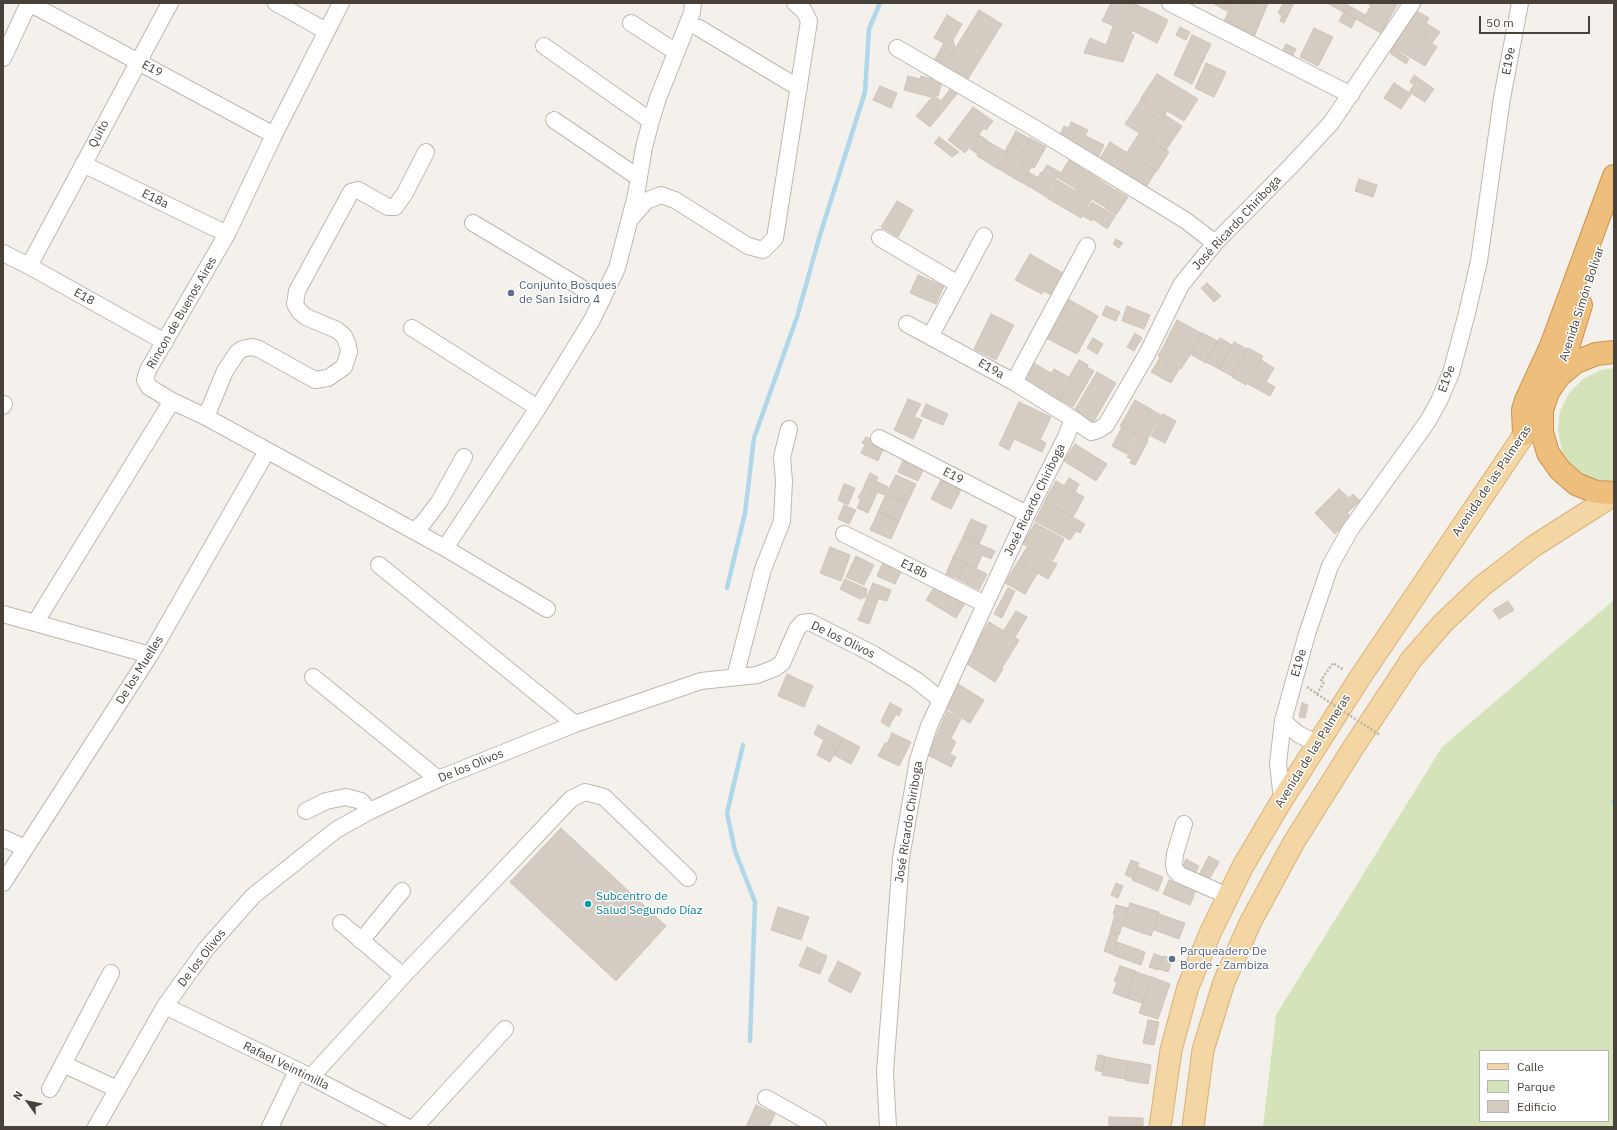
<!DOCTYPE html>
<meta charset="utf-8">
<style>
body{margin:0}
#map{position:relative;width:1617px;height:1130px;overflow:hidden;background:#f4f1ec;font-family:"IBM Plex Sans",sans-serif}
canvas{display:block}
.frame{position:absolute;inset:0;border:4px solid #48413a;pointer-events:none}
.legend{position:absolute;left:1479px;top:1050px;width:130px;height:72px;box-sizing:border-box;background:#fff;border:1px solid #b6b3b0;margin:0;padding:5px 7px;list-style:none;font-size:12px;color:#48413a}
.legend li{display:flex;align-items:center;gap:8px;height:20px}
.legend b{width:20px;border:1px solid #b6b3b0}
.north{position:absolute;left:8px;top:1082px;width:40px;height:40px;-webkit-text-stroke:3px #fff;paint-order:stroke;rotate:303deg;font-size:11px;font-weight:700;line-height:16px;text-align:center;color:#48413a}
.north::after{content:'';display:block;margin:auto;width:14px;height:18px;background:#48413a;clip-path:polygon(50% 0,100% 100%,50% 72%,0 100%)}
.scale{position:absolute;left:1479px;top:16px;width:111px;height:18px;box-sizing:border-box;border:2px solid #48413a;border-top:0;padding-left:5px;font-size:12px;line-height:14px;white-space:nowrap;color:#48413a;-webkit-text-stroke:3px #fff;paint-order:stroke}
</style>
<div id="map">
<canvas width="1617" height="1130"></canvas>
<div class="frame"></div>
<ul class="legend">
<li><b style="height:5px;background:#f4d6a5"></b>Calle</li>
<li><b style="height:11px;background:#d4e3b9"></b>Parque</li>
<li><b style="height:11px;background:#d4ccc2"></b>Edificio</li>
</ul>
<div class="north">N</div>
<div class="scale">50 m</div>
</div>
<script>
const g = document.querySelector('canvas').getContext('2d');
g.lineJoin = 'round';
function paint(path, color) {
  g.fillStyle = color;
  g.fill(path, 'evenodd');
}
function poly(rows) {
  const path = new Path2D();
  for (const r of rows) {
    path.moveTo(r[0], r[1]);
    for (let i = 2; i < r.length; i += 2) path.lineTo(r[i], r[i + 1]);
  }
  return path;
}
function stroke(path, color, width, dash) {
  g.strokeStyle = color;
  g.lineWidth = width;
  g.lineCap = dash ? 'butt' : 'round';
  g.setLineDash(dash || []);
  g.stroke(path);
}
function label(font, color, halo, rows, align = 'center') {
  g.font = font + ' "IBM Plex Sans",sans-serif';
  g.lineWidth = 3;
  g.setLineDash([]);
  g.textBaseline = 'middle';
  g.strokeStyle = halo;
  g.fillStyle = color;
  for (const [text, x, y, turn = 0] of rows) {
    g.save();
    g.translate(x, y);
    g.rotate((+turn || 0) * Math.PI / 180);
    g.textAlign = isNaN(turn) ? turn : align;
    if (halo) g.strokeText(text, 0, 0);
    g.fillText(text, 0, 0);
    g.restore();
  }
}
paint(poly([
 [1614,368,1614,488,1588,480,1573,468,1562,451,1558,431,1560,411,1569,393,1583,379,1601,370],
 [1614,600,1614,1127,1263,1127,1276,1015,1442,747],
 [1480,1051,1608,1051,1608,1121,1480,1121]
]), '#d4e3b9');
stroke(poly([
 [727,588,745,513,754,438,797,317,820,235,865,92,869,29,880,3],
 [743,745,727,813,735,851,755,902,750,1041],
 [1613,802,1614,802]
]), '#afd7e9', 4.5);
const building = poly([
 [1111,3,1133,3,1143,8,1131,33,1102,21,1111,3],
 [1212,3,1231,3,1227,11,1212,3],
 [1232,3,1248,3,1236,30,1223,24,1232,3],
 [1249,3,1268,3,1254,37,1237,30,1249,3],
 [1283,3,1294,3,1284,23,1280,21,1282,15,1278,13,1283,3],
 [1327,3,1348,3,1343,12,1327,3],
 [1370,3,1398,3,1381,33,1361,22,1371,6,1369,5,1370,3],
 [1348,5,1365,15,1361,22,1344,12,1348,5],
 [1144,8,1168,20,1157,43,1133,31,1144,8],
 [979,10,1002,24,966,82,943,68,979,10],
 [1417,11,1429,18,1426,23,1440,32,1432,43,1407,27,1417,11],
 [1344,12,1356,19,1351,28,1339,21,1344,12],
 [947,15,962,24,953,40,955,47,942,68,933,63,944,43,934,38,947,15],
 [1113,27,1134,35,1123,62,1084,53,1090,38,1106,45,1113,27],
 [1180,27,1190,32,1186,40,1176,35,1180,27],
 [1406,27,1437,47,1425,66,1393,47,1406,27],
 [1314,28,1333,37,1318,66,1300,57,1314,28],
 [1192,35,1211,44,1192,84,1174,75,1192,35],
 [1286,44,1296,49,1291,59,1281,54,1286,44],
 [1393,48,1409,59,1406,64,1390,53,1393,48],
 [1206,63,1226,72,1214,97,1195,88,1206,63],
 [1157,74,1198,99,1184,121,1167,111,1161,121,1147,112,1152,104,1141,98,1157,74],
 [1414,75,1434,89,1425,102,1409,92,1414,85,1410,82,1414,75],
 [908,76,920,79,921,76,942,82,938,96,932,94,931,97,904,90,908,76],
 [1394,83,1411,94,1401,109,1384,98,1394,83],
 [880,86,897,93,891,108,873,100,880,86],
 [951,88,957,94,930,127,916,116,934,95,941,101,951,88],
 [1142,98,1151,105,1146,112,1161,121,1165,115,1182,126,1166,150,1125,124,1142,98],
 [973,107,993,121,986,130,984,128,965,153,948,140,973,107],
 [1071,122,1088,130,1078,150,1058,140,1064,126,1069,128,1071,122],
 [1016,131,1030,139,1019,159,1005,151,1016,131],
 [1139,134,1169,152,1157,171,1127,152,1139,134],
 [979,135,987,140,978,154,970,149,979,135],
 [1086,136,1104,145,1097,160,1079,151,1086,136],
 [939,137,959,152,952,157,934,143,939,137],
 [1030,138,1046,147,1034,168,1018,159,1030,138],
 [987,141,1008,153,998,169,977,156,987,141],
 [1110,142,1156,171,1143,192,1097,163,1110,142],
 [1008,154,1031,167,1022,183,999,169,1008,154],
 [1069,160,1087,172,1076,189,1058,178,1069,160],
 [1047,165,1060,172,1046,197,1032,188,1041,172,1042,173,1047,165],
 [1028,172,1037,177,1031,188,1023,183,1028,172],
 [1088,172,1115,190,1105,207,1076,190,1088,172],
 [1359,179,1377,185,1373,197,1355,191,1359,179],
 [1057,180,1091,200,1081,218,1047,198,1057,180],
 [1116,190,1128,197,1116,215,1105,208,1116,190],
 [897,201,913,210,898,237,881,227,897,201],
 [1092,202,1115,216,1107,229,1093,219,1092,221,1083,216,1092,202],
 [1116,239,1123,243,1119,248,1113,244,1116,239],
 [1030,254,1063,273,1051,295,1043,291,1042,294,1015,280,1030,254],
 [918,275,944,286,936,304,910,293,918,275],
 [1207,283,1221,296,1214,302,1201,288,1207,283],
 [1068,299,1098,316,1077,354,1046,338,1068,299],
 [1106,306,1120,312,1116,321,1102,315,1106,306],
 [1127,306,1150,315,1144,329,1122,321,1127,306],
 [991,314,1014,325,996,360,974,349,991,314],
 [1177,320,1201,333,1190,354,1166,341,1177,320],
 [1135,333,1142,338,1134,351,1127,347,1135,333],
 [1202,333,1218,341,1206,363,1190,354,1202,333],
 [1093,338,1103,344,1097,354,1087,348,1093,338],
 [1220,338,1232,345,1219,369,1206,362,1220,338],
 [1166,342,1190,355,1181,369,1158,356,1166,342],
 [1234,342,1247,349,1232,376,1219,369,1234,342],
 [1248,348,1263,356,1246,385,1232,377,1248,348],
 [1160,358,1179,369,1171,383,1151,372,1160,358],
 [1079,360,1088,365,1087,367,1094,371,1073,407,1060,400,1073,379,1069,377,1079,360],
 [1261,360,1274,368,1266,382,1275,387,1270,396,1248,384,1261,360],
 [1032,362,1051,373,1041,390,1022,379,1032,362],
 [1054,369,1072,379,1058,403,1040,392,1054,369],
 [1097,372,1116,383,1093,423,1074,411,1097,372],
 [908,399,921,404,914,417,922,420,913,439,894,430,908,399],
 [1135,400,1161,415,1147,440,1120,426,1135,400],
 [1019,402,1051,417,1040,440,1046,443,1042,452,1014,439,1009,450,999,445,1019,402],
 [926,404,948,414,943,425,921,416,926,404],
 [1163,414,1176,421,1165,443,1151,436,1163,414],
 [1122,427,1137,435,1127,454,1112,446,1122,427],
 [1138,436,1148,441,1135,465,1130,463,1132,459,1127,457,1138,436],
 [866,437,885,445,878,461,861,453,865,445,862,443,866,437],
 [1075,444,1107,464,1096,481,1064,461,1075,444],
 [906,454,926,463,918,481,898,472,906,454],
 [870,473,878,477,876,481,888,487,884,495,864,486,870,473],
 [896,475,916,484,907,503,886,494,896,475],
 [943,476,963,486,951,509,931,499,943,476],
 [1069,478,1079,484,1075,492,1064,486,1069,478],
 [1056,481,1084,497,1073,517,1045,501,1056,481],
 [844,484,855,488,848,505,838,500,844,484],
 [864,487,877,493,868,513,857,508,861,499,858,498,864,487],
 [1339,489,1349,498,1353,494,1360,501,1347,513,1352,518,1335,534,1315,513,1339,489],
 [886,494,907,503,899,521,878,512,886,494],
 [1045,502,1085,524,1080,533,1076,531,1070,540,1035,521,1045,502],
 [844,505,856,510,849,524,838,519,844,505],
 [878,512,899,521,891,539,870,530,878,512],
 [971,519,987,526,979,544,963,537,971,519],
 [1035,523,1064,539,1053,560,1023,544,1035,523],
 [963,537,995,551,991,559,982,555,976,569,953,557,963,537],
 [830,547,850,555,841,581,820,573,830,547],
 [1027,547,1057,564,1048,579,1018,562,1027,547],
 [886,555,905,564,895,584,877,576,886,555],
 [856,556,874,565,864,585,846,577,856,556],
 [953,557,966,564,958,579,946,574,953,557],
 [1018,562,1037,574,1025,594,1005,583,1018,562],
 [966,564,987,574,979,590,958,579,966,564],
 [845,579,867,589,866,597,860,599,840,589,845,579],
 [873,583,891,590,887,601,878,599,869,624,858,620,873,583],
 [935,586,965,603,956,618,926,600,935,586],
 [1008,588,1015,591,1002,618,994,614,1008,588],
 [1508,601,1514,610,1499,619,1493,610,1508,601],
 [1016,611,1027,617,1015,637,1004,630,1016,611],
 [989,622,1019,640,1002,668,972,650,989,622],
 [975,651,1003,669,995,682,967,664,975,651],
 [787,674,813,686,804,707,778,696,787,674],
 [958,684,984,700,970,723,944,707,958,684],
 [890,703,902,709,899,716,896,714,889,727,881,722,890,703],
 [1302,703,1308,705,1305,718,1299,717,1302,703],
 [947,711,961,719,951,738,956,742,950,754,956,757,951,767,928,755,947,711],
 [818,725,843,738,830,762,817,755,824,740,814,734,818,725],
 [892,733,911,742,899,766,878,756,885,743,887,744,892,733],
 [843,738,860,747,851,764,834,755,843,738],
 [561,828,666,926,616,981,510,882,561,828],
 [1209,856,1219,862,1206,885,1196,880,1209,856],
 [1186,859,1199,866,1195,874,1182,868,1186,859],
 [1131,860,1139,863,1133,878,1125,875,1131,860],
 [1138,867,1163,877,1158,891,1132,880,1138,867],
 [1169,880,1196,890,1190,905,1163,894,1169,880],
 [1116,883,1123,886,1118,898,1111,895,1116,883],
 [1130,903,1159,912,1151,936,1123,926,1130,903],
 [1116,905,1128,908,1119,935,1110,932,1115,915,1113,914,1116,905],
 [778,907,809,917,801,940,771,930,778,907],
 [1159,914,1185,923,1179,939,1154,930,1159,914],
 [1110,933,1118,936,1112,954,1104,951,1110,933],
 [1117,942,1145,952,1141,965,1113,955,1117,942],
 [807,947,827,956,820,974,799,966,807,947],
 [1154,954,1163,957,1158,970,1149,967,1154,954],
 [1164,956,1173,959,1168,972,1159,969,1164,956],
 [838,961,861,973,851,993,828,981,838,961],
 [1120,966,1136,971,1127,998,1113,993,1117,982,1114,981,1120,966],
 [1136,972,1151,977,1142,1003,1127,998,1136,972],
 [1152,977,1170,984,1158,1019,1139,1013,1152,977],
 [1148,1020,1159,1022,1154,1045,1143,1043,1148,1020],
 [1098,1055,1105,1056,1102,1072,1095,1070,1098,1055],
 [1105,1057,1128,1061,1125,1079,1102,1075,1105,1057],
 [1129,1061,1151,1065,1148,1084,1125,1080,1129,1061],
 [756,1105,775,1114,769,1127,746,1127,756,1105],
 [1109,1117,1143,1118,1143,1127,1109,1127,1109,1117]
]);
paint(building, '#d4ccc2');
stroke(building, '#cfc3b6', 1);
const minor = poly([
 [29,3,274,135],
 [276,3,326,31],
 [341,3,274,135,227,234,148,370,145,380,149,387,172,401,206,417,445,548,547,609],
 [1170,3,1351,95],
 [631,23,676,52],
 [699,28,799,88],
 [544,46,651,121],
 [897,48,1036,129,1185,220,1215,243],
 [3,58,29,3],
 [554,120,639,178],
 [83,164,227,234],
 [632,217,646,201,661,195,675,200,748,246,763,250,775,238,809,21,804,11,795,3],
 [473,223,602,300],
 [880,238,958,284],
 [3,253,29,266,165,342],
 [29,266,170,3],
 [907,324,1014,382,1073,419],
 [412,328,538,408],
 [931,335,984,236],
 [1014,382,1087,246],
 [3,406,4,404],
 [206,417,225,371,237,353,242,349,252,347,259,349,315,380,328,378,344,367,349,352,348,346,344,336,337,330,306,317,299,311,295,304,297,291,351,192,358,190,388,207,395,207,405,193,426,152],
 [879,438,1027,514],
 [414,531,423,523,439,502,464,457],
 [844,534,985,604],
 [445,548,538,408,592,320,617,268,636,195,644,147,651,121,658,98,692,13,693,3],
 [379,565,575,724],
 [3,614,150,655],
 [35,623,172,401],
 [313,677,438,779],
 [735,677,763,569,782,521,784,481,782,457,789,429],
 [1283,721,1298,734,1308,739,1319,742],
 [1282,800,1278,763,1283,721,1307,634,1330,566,1350,530,1428,421,1439,401,1451,373,1467,313,1479,261,1502,98,1520,3],
 [306,811,326,801,346,797,361,801,370,811],
 [1184,824,1175,854,1174,864,1175,870,1180,875,1228,896],
 [3,838,25,848],
 [3,883,150,655,267,451],
 [341,923,403,976],
 [361,941,402,891],
 [165,1006,311,1077,407,1127],
 [63,1064,117,1089],
 [311,1077,403,976,571,799,585,792,604,797,688,878],
 [50,1089,111,973],
 [766,1098,818,1127],
 [96,1127,165,1006,206,949,253,896,336,830,370,811,438,779,575,724,701,681,757,675,775,668,782,663,797,629,802,623,810,622,873,654,916,680,941,700],
 [270,1127,297,1071],
 [415,1127,505,1029],
 [888,1127,885,1072,901,858,918,760,929,726,1027,514,1066,437,1073,419,1091,432,1098,430,1106,425,1147,354,1181,285,1215,243,1291,166,1331,123,1412,3]
]);
const major = poly([
 [1160,1127,1171,1050,1188,987,1211,931,1243,866,1282,800,1359,679,1534,420],
 [1193,1127,1203,1050,1224,982,1250,923,1294,842,1353,748,1411,660,1443,623,1482,586,1534,546,1614,495]
]);
const highway = poly([
 [1614,352,1596,354,1576,362,1559,376,1548,392,1542,410,1542,432,1548,453,1560,470,1576,484,1596,492,1614,493],
 [1559,376,1581,305],
 [1524,434,1523,410,1526,400,1551,346,1614,176]
]);
stroke(minor, '#bfb7af', 18);
stroke(major, '#d7b176', 23);
stroke(highway, '#cd924d', 24);
stroke(poly([
 [1307,687,1317,694,1324,682,1321,680,1333,663,1344,670]
]), '#bfb2a2', 2.5, [2, 2]);
stroke(minor, '#fff', 16);
stroke(major, '#f4d6a5', 21);
stroke(highway, '#eebe7c', 22);
stroke(poly([
 [1317,694,1380,735]
]), '#bfb2a2', 2.5, [2, 2]);
for (const [x, y, r, color] of [
 [511,293,4,"#5c6f8a"],
 [588,904,4,"#0f9aa8"],
 [1172,959,4,"#5c6f8a"]
]) {
  const dot = new Path2D();
  dot.arc(x, y, r, 0, 2 * Math.PI);
  g.fillStyle = color;
  g.fill(dot);
  stroke(dot, '#fff', 1.5);
}
label('12px', '#48413a', '#fff', [
 ["E19e",1509,61,-79],
 ["E19",152,69,28],
 ["Quito",99,134,-62],
 ["E18a",155,199,26],
 ["José Ricardo Chiriboga",1237,223,-47],
 ["E18",84,297,29],
 ["Avenida Simón Bolívar",1582,304,-72],
 ["Rincon de Buenos Aires",182,313,-60],
 ["E19a",991,369,29],
 ["E19e",1447,379,-70],
 ["E19",953,476,27],
 ["Avenida de las Palmeras",1492,481,-56],
 ["José Ricardo Chiriboga",1035,500,-64],
 ["E18b",914,569,26],
 ["De los Olivos",843,640,26],
 ["E19e",1299,663,-74],
 ["De los Muelles",140,670,-58],
 ["Avenida de las Palmeras",1313,751,-58],
 ["De los Olivos",471,766,-22],
 ["José Ricardo Chiriboga",909,822,-81],
 ["De los Olivos",202,958,-52],
 ["Rafael Veintimilla",286,1066,26]
]);
label('12px', '#4e5e75', '#fff', [
 ["Conjunto Bosques",519,286],
 ["de San Isidro 4",519,300],
 ["Parqueadero De",1180,952],
 ["Borde - Zambiza",1180,966]
], 'left');
label('12px', '#0d838f', '#fff', [
 ["Subcentro de",596,897],
 ["Salud Segundo Díaz",596,911]
], 'left');
</script>
